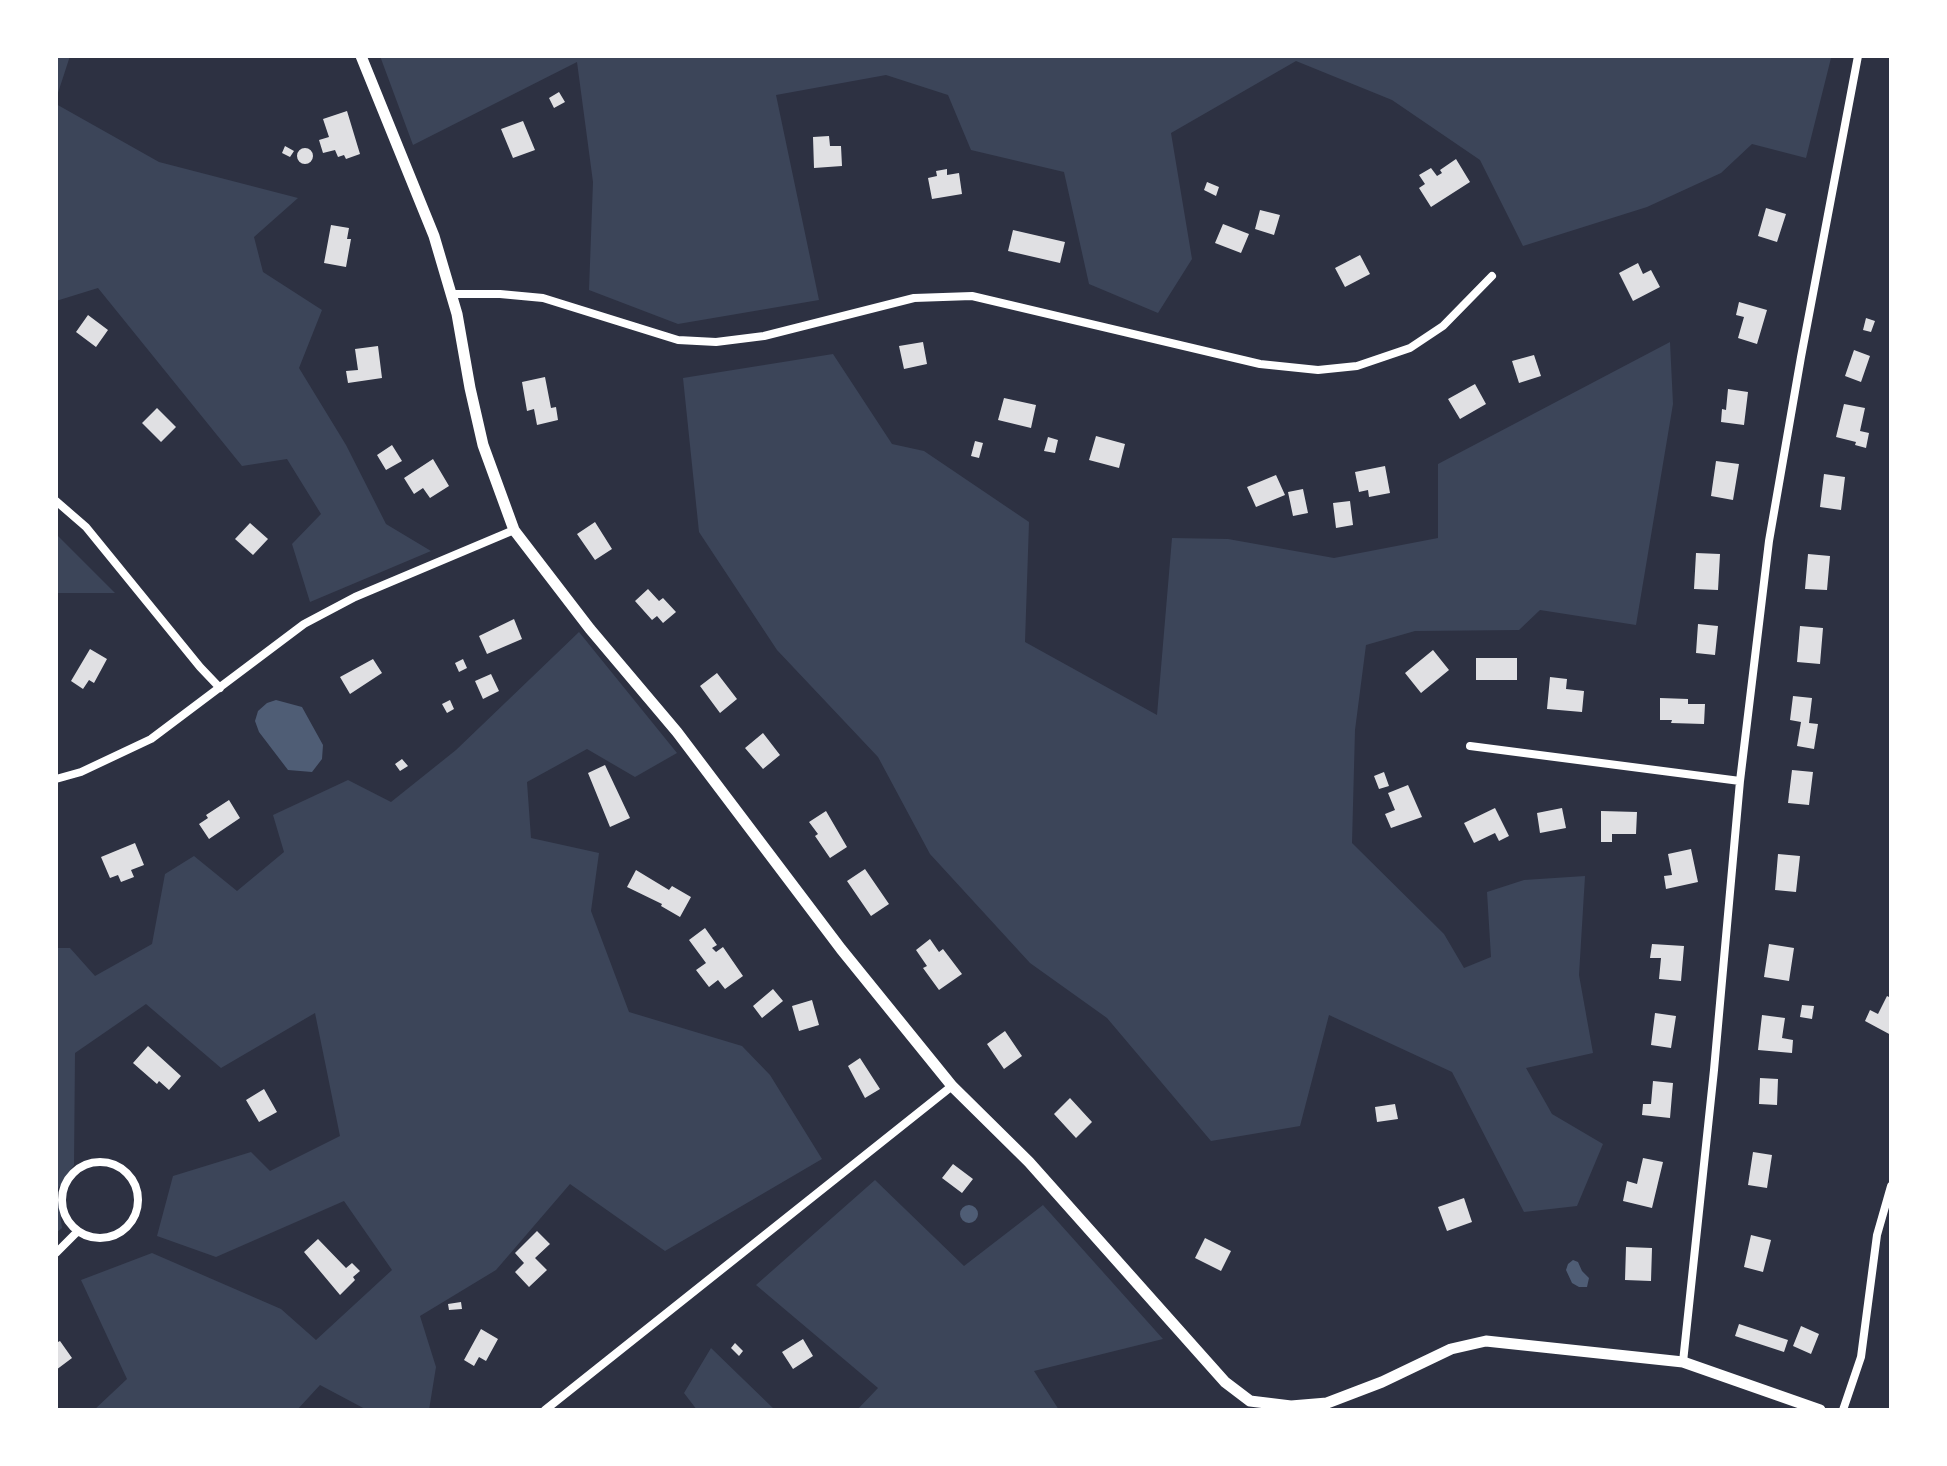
<!DOCTYPE html>
<style>
body{margin:0}
#map{position:relative;width:1947px;height:1466px;overflow:hidden;background:#2d3142;font-family:Arial,sans-serif}
canvas{display:block}
.frame{position:absolute;inset:0;border:58px solid #fff;pointer-events:none}
</style>
<div id="map">
<canvas width="1947" height="1466"></canvas>
<div class="frame"></div>
</div>
<script>
const g = document.querySelector('canvas').getContext('2d');
g.lineJoin = 'round';
function paint(path, color) {
  g.fillStyle = color;
  g.fill(path, 'evenodd');
}
function poly(rows) {
  const path = new Path2D();
  for (const r of rows) {
    if (r.length === 3) {
      path.moveTo(r[0] + r[2], r[1]);
      path.arc(r[0], r[1], r[2], 0, 2 * Math.PI);
      continue;
    }
    path.moveTo(r[0], r[1]);
    for (let i = 2; i < r.length; i += 2) path.lineTo(r[i], r[i + 1]);
  }
  return path;
}
function stroke(path, color, width, dash) {
  g.strokeStyle = color;
  g.lineWidth = width;
  g.lineCap = dash ? 'butt' : 'round';
  g.setLineDash(dash || []);
  g.stroke(path);
}
paint(poly([
 [56,56,70,56,56,99],
 [380,56,1825,56,1831,58,1806,158,1752,144,1721,173,1647,207,1523,246,1480,160,1392,100,1296,61,1171,133,1192,259,1158,313,1089,284,1064,172,971,150,948,95,886,75,776,95,819,300,678,324,589,290,593,182,577,62,413,145],
 [56,104,159,162,298,198,254,237,263,272,322,310,299,368,346,445,386,524,431,551,310,602,292,544,321,514,287,459,242,466,98,288,56,301],
 [1670,342,1673,404,1636,625,1540,610,1519,630,1415,631,1366,645,1355,730,1352,843,1444,934,1464,968,1491,957,1487,892,1524,880,1585,876,1579,975,1593,1053,1526,1068,1552,1114,1603,1144,1577,1206,1524,1212,1452,1072,1329,1015,1300,1126,1211,1141,1107,1018,1030,963,930,854,878,757,777,650,699,532,683,378,833,354,892,444,924,451,1029,522,1025,642,1157,715,1172,538,1228,539,1334,558,1438,538,1438,464],
 [56,534,115,593,56,593],
 [579,632,677,753,635,777,587,749,527,782,531,838,599,853,591,911,629,1012,742,1046,770,1075,822,1159,665,1251,570,1184,496,1270,420,1316,436,1367,429,1410,367,1410,320,1385,297,1410,94,1410,127,1379,81,1280,152,1253,281,1309,316,1340,392,1270,344,1201,216,1257,157,1236,173,1176,251,1152,270,1171,340,1136,315,1013,221,1068,146,1004,75,1053,74,1165,57,1190,62,1228,56,1233,56,948,70,948,95,976,152,944,165,874,194,856,237,891,284,852,273,815,348,780,391,802,456,750],
 [875,1180,964,1266,1043,1205,1163,1339,1034,1371,1059,1410,857,1410,878,1388,756,1285],
 [711,1348,775,1410,697,1410,684,1393]
]), '#3c4559');
paint(poly([
 [276,700,302,707,323,745,322,759,312,772,288,770,259,732,255,721,258,711,267,703],
 [969,1214,9],
 [1573,1260,1578,1262,1582,1271,1589,1278,1587,1287,1579,1287,1572,1283,1566,1270,1568,1264]
]), '#4f5d75');
paint(poly([
 [559,92,565,102,554,108,549,98],
 [347,111,360,154,346,159,344,155,338,157,335,150,323,153,319,140,329,137,323,119],
 [523,121,535,150,513,158,501,129],
 [829,136,830,146,841,146,842,166,814,168,813,137],
 [285,146,294,151,290,157,282,153],
 [305,156,8],
 [1456,159,1470,182,1431,207,1419,188,1425,184,1419,175,1431,168,1437,176,1442,173,1440,170],
 [947,169,947,175,959,173,962,194,932,199,928,178,937,176,936,171],
 [1207,182,1219,187,1216,196,1204,190],
 [1766,208,1786,214,1777,242,1758,236],
 [1260,210,1280,215,1274,235,1255,229],
 [1223,224,1249,234,1241,253,1215,243],
 [331,225,349,228,347,239,351,239,346,267,324,263],
 [1013,230,1065,242,1060,263,1008,251],
 [1360,255,1370,274,1345,287,1335,268],
 [1638,263,1643,274,1651,270,1660,287,1633,301,1619,273],
 [1739,302,1767,310,1757,344,1738,338,1744,317,1736,315],
 [88,315,108,330,96,347,76,332],
 [1866,318,1875,321,1871,332,1863,330],
 [923,342,927,364,904,369,899,346],
 [378,346,382,378,348,383,346,371,358,370,355,349],
 [1854,350,1870,356,1861,382,1845,376],
 [1534,355,1541,376,1519,383,1512,361],
 [545,377,551,408,556,407,558,420,537,425,534,409,527,411,522,382],
 [1475,384,1486,404,1460,419,1448,399],
 [1728,389,1748,392,1744,425,1721,422,1722,409,1726,410],
 [1004,398,1036,405,1031,428,998,420],
 [1844,404,1865,408,1860,431,1869,433,1866,448,1855,445,1856,442,1836,437],
 [157,408,176,427,161,442,142,423],
 [1096,436,1125,444,1119,468,1089,460],
 [1048,437,1058,440,1055,453,1044,451],
 [975,441,983,443,979,458,971,456],
 [392,445,402,461,386,470,377,455],
 [433,459,449,486,430,498,423,488,414,494,404,478],
 [1716,461,1739,464,1733,500,1711,496],
 [1385,466,1390,493,1369,497,1368,490,1359,492,1355,472],
 [1824,474,1845,477,1841,510,1820,507],
 [1276,475,1285,495,1256,507,1247,487],
 [1303,489,1308,513,1293,516,1288,492],
 [1350,501,1353,525,1336,528,1333,503],
 [595,522,612,549,595,560,577,534],
 [250,523,268,539,253,555,235,539],
 [1696,553,1720,554,1718,590,1694,589],
 [1808,554,1830,556,1827,590,1805,589],
 [648,589,659,601,663,598,676,612,663,623,657,616,652,620,635,601],
 [514,619,522,639,487,654,479,636],
 [1698,624,1718,626,1715,655,1696,653],
 [1800,626,1823,628,1820,664,1797,662],
 [90,649,107,659,94,683,89,680,83,689,71,681],
 [1433,650,1449,670,1421,693,1405,673],
 [1476,658,1517,658,1517,680,1476,680],
 [373,659,382,673,350,694,340,677],
 [463,659,467,668,459,672,455,663],
 [717,673,737,699,720,713,700,686],
 [491,674,499,691,483,699,475,681],
 [1550,677,1567,679,1566,689,1584,691,1582,712,1547,709],
 [1793,696,1812,698,1809,723,1818,724,1814,749,1797,746,1801,722,1790,720],
 [1660,698,1688,699,1688,704,1705,704,1704,724,1671,723,1672,720,1660,720],
 [450,700,454,709,447,713,442,704],
 [763,733,780,755,763,769,745,748],
 [402,759,408,766,400,771,395,764],
 [605,765,630,818,610,827,588,773],
 [1792,770,1813,772,1809,805,1788,803],
 [1384,772,1389,786,1379,789,1374,776],
 [1408,785,1422,817,1391,828,1385,814,1395,810,1388,793],
 [229,800,240,818,209,839,199,824,208,818,206,815],
 [1495,808,1509,836,1499,841,1495,833,1474,843,1464,823],
 [1562,808,1566,828,1540,833,1537,813],
 [826,811,847,847,830,858,815,836,818,834,809,822],
 [1601,811,1637,812,1636,834,1612,834,1612,842,1601,842],
 [135,843,144,865,131,870,134,877,121,882,118,875,110,878,101,857],
 [1691,849,1698,882,1666,889,1664,876,1672,875,1668,854],
 [1778,854,1800,856,1796,892,1775,890],
 [865,869,889,904,871,916,847,881],
 [636,870,669,890,672,886,691,897,680,917,661,906,662,904,627,887],
 [705,928,717,945,712,948,716,952,723,947,743,976,725,989,718,980,709,987,696,970,706,963,689,940],
 [930,939,939,952,943,949,962,974,939,990,923,968,927,966,916,950],
 [1652,944,1684,946,1681,981,1659,979,1661,958,1650,958],
 [1769,944,1794,948,1789,981,1764,977],
 [773,989,783,1001,762,1018,753,1006],
 [1887,996,1891,998,1891,1035,1865,1021,1870,1010,1878,1014],
 [812,1000,819,1025,799,1031,792,1006],
 [1802,1005,1814,1006,1812,1019,1800,1017],
 [1655,1013,1676,1016,1671,1048,1651,1045],
 [1762,1015,1785,1018,1782,1038,1793,1040,1792,1053,1758,1050],
 [1005,1031,1022,1056,1004,1069,987,1044],
 [148,1046,181,1076,169,1090,159,1081,157,1084,133,1063],
 [860,1058,880,1089,865,1098,848,1066],
 [1760,1078,1778,1079,1777,1105,1759,1104],
 [1653,1081,1673,1083,1670,1118,1642,1115,1643,1104,1651,1104],
 [264,1089,277,1112,259,1122,246,1100],
 [1070,1098,1092,1122,1076,1138,1054,1114],
 [1395,1104,1398,1119,1377,1122,1375,1107],
 [1753,1152,1772,1155,1767,1188,1748,1185],
 [1643,1158,1663,1162,1652,1208,1623,1201,1627,1181,1637,1184],
 [953,1164,973,1179,962,1193,942,1178],
 [1464,1198,1472,1222,1447,1231,1438,1207],
 [537,1231,550,1244,535,1258,547,1270,529,1287,515,1272,524,1263,515,1253],
 [1751,1235,1771,1240,1763,1272,1744,1267],
 [1205,1238,1231,1251,1221,1271,1195,1258],
 [318,1239,346,1268,352,1263,360,1271,353,1277,355,1280,340,1295,304,1252],
 [1626,1247,1652,1248,1651,1281,1625,1280],
 [461,1302,462,1309,449,1310,448,1304],
 [1739,1324,1788,1340,1784,1352,1735,1336],
 [1801,1326,1819,1334,1811,1354,1793,1346],
 [481,1329,498,1339,486,1361,479,1357,474,1366,464,1360],
 [803,1339,813,1356,793,1369,782,1352],
 [60,1341,72,1358,56,1370,56,1343],
 [735,1343,743,1351,739,1356,731,1348]
]), '#e0e0e3');
stroke(poly([
 [453,294,500,294,543,298,678,340,716,342,764,336,914,298,972,296,1260,364,1318,370,1357,366,1410,348,1443,326,1492,276],
 [56,501,86,527,200,667,220,688],
 [1470,746,1740,781],
 [56,779,81,772,151,739,304,624,355,597,514,530],
 [100,1200,38],
 [56,1253,78,1231],
 [1683,1362,1714,1070,1740,781,1769,541,1801,357,1858,56],
 [545,1410,952,1086],
 [1843,1410,1861,1357,1877,1235,1891,1186]
]), '#fff', 8);
stroke(poly([
 [361,56,434,236,457,314,470,388,483,445,514,530,590,629,677,732,841,949,952,1086,1029,1162,1225,1382,1250,1401,1291,1406,1327,1403,1382,1382,1451,1349,1486,1341,1683,1362,1820,1410]
]), '#fff', 11);
</script>
